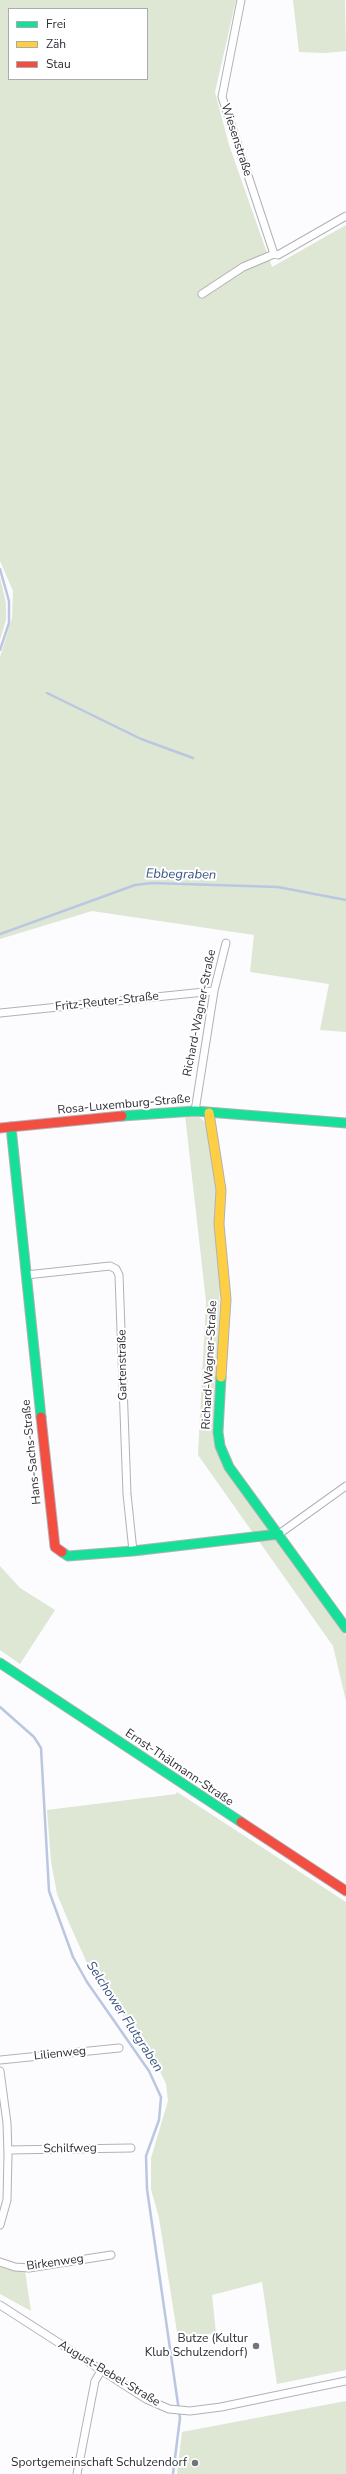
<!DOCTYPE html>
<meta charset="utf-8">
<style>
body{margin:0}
#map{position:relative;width:346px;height:2474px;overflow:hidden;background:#fcfbfe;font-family:"Nunito Sans",sans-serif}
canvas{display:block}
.legend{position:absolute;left:8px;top:8px;width:140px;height:72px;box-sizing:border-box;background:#fff;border:1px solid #ababae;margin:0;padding:5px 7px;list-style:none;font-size:12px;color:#2e2c35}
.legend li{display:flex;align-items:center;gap:8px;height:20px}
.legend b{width:20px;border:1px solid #ababae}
</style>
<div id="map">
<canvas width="346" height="2474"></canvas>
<ul class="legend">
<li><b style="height:5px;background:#16e098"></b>Frei</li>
<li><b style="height:5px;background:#ffcf43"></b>Zäh</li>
<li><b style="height:5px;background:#f24e42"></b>Stau</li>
</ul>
</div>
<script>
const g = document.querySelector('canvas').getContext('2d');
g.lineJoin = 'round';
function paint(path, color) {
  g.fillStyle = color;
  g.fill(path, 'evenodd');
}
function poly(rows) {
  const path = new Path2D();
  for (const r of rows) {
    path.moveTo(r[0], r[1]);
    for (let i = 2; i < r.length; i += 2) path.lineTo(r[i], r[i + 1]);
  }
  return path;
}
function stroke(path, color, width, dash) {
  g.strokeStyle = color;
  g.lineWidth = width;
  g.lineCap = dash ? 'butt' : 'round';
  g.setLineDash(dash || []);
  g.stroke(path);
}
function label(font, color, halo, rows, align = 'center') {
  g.font = font + ' "Nunito Sans",sans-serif';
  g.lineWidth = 4;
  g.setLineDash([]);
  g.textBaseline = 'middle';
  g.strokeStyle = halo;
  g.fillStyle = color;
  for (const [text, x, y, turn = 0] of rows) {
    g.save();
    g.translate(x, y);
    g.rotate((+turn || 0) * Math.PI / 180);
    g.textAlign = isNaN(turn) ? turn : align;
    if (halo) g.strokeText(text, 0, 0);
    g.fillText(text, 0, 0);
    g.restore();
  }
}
paint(poly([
 [0,0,236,0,215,92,229,145,272,267,346,225,346,1032,320,1030,329,984,250,972,254,935,92,911,0,939,0,657,12,618,13,591,0,561],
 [9,9,147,9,147,79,9,79],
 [293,0,345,0,346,51,325,53,299,52],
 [0,577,6,603,6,620,0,640],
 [185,1115,197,1115,206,1123,216,1180,220,1276,216,1444,344,1632,346,1637,346,1701,333,1646,198,1455,206,1301],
 [0,1566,20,1588,55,1610,20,1664,0,1650],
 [177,1792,346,1902,346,2370,277,2384,262,2282,212,2295,216,2333,178,2339,159,2218,151,2189,151,2158,168,2101,166,2084,158,2067,87,1963,70,1925,57,1894,51,1861,47,1810,176,1794],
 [0,2266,25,2271,31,2311,0,2294],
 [346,2401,346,2474,177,2474,182,2432]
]), '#dee6d4');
stroke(poly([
 [0,569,9,601,9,623,0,650],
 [47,693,141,739,193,758],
 [0,934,135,885,152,883,278,887,346,900],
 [0,1707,34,1737,41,1748,49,1891,73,1957,87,1982,149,2071,161,2097,159,2120,146,2156,147,2189,180,2418,173,2474]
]), '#bac7e1', 2.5);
const street = poly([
 [241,0,222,97,274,254],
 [202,294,243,267,274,254,278,255,346,216],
 [0,1013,214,991],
 [195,1111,214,991,226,943],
 [26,1275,110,1266,116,1269,119,1275,127,1494,133,1551],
 [279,1534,346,1486],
 [0,2060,119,2048],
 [0,2071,7,2123,8,2155,7,2200,0,2225],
 [8,2150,131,2148],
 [0,2262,15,2267,29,2268,111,2255],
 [0,2305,146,2399,169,2409,190,2411,221,2407,346,2381],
 [77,2474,95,2381,101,2371]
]);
const fast = poly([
 [122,1116,195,1111,346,1123],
 [11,1127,41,1417],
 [221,1377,218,1432,220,1446,229,1467,346,1628],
 [62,1552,68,1556,133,1551,279,1534],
 [0,1663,241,1822]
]);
const slow = poly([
 [209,1113,221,1190,219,1224,226,1299,221,1377]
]);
const jam = poly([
 [0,1128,122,1116],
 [41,1417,55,1547,62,1552],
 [241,1822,346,1891]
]);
stroke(street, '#b2b1b6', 9);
stroke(fast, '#b2b1b6', 11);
stroke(slow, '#b2b1b6', 11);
stroke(jam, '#b2b1b6', 11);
stroke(street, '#fffeff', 7);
stroke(fast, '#16e098', 9);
stroke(slow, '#ffcf43', 9);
stroke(jam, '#f24e42', 9);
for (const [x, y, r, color] of [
 [256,2346,4,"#76747b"],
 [195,2463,4,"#76747b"]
]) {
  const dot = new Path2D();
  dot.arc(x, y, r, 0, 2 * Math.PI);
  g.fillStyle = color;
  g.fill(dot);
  stroke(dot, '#fff', 1.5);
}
label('12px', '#2e2c35', '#fff', [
 ["Wiesenstraße",236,140,72],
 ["Fritz-Reuter-Straße",107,1002,-6],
 ["Richard-Wagner-Straße",200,1013,-79],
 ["Rosa-Luxemburg-Straße",124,1105,-5],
 ["Gartenstraße",123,1365,-91],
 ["Richard-Wagner-Straße",210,1365,-87],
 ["Hans-Sachs-Straße",32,1452,-96],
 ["Ernst-Thälmann-Straße",179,1768,34],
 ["Lilienweg",60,2054,-6],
 ["Schilfweg",70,2149,-1],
 ["Birkenweg",55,2263,-8],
 ["August-Bebel-Straße",109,2374,31]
]);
label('12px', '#2e2c35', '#fff', [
 ["Butze (Kultur",248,2339],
 ["Klub Schulzendorf)",248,2353],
 ["Sportgemeinschaft Schulzendorf",187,2463]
], 'right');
label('italic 13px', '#3a5484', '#fff', [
 ["Ebbegraben",181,875,1],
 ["Selchower Flutgraben",124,2017,57]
]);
</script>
